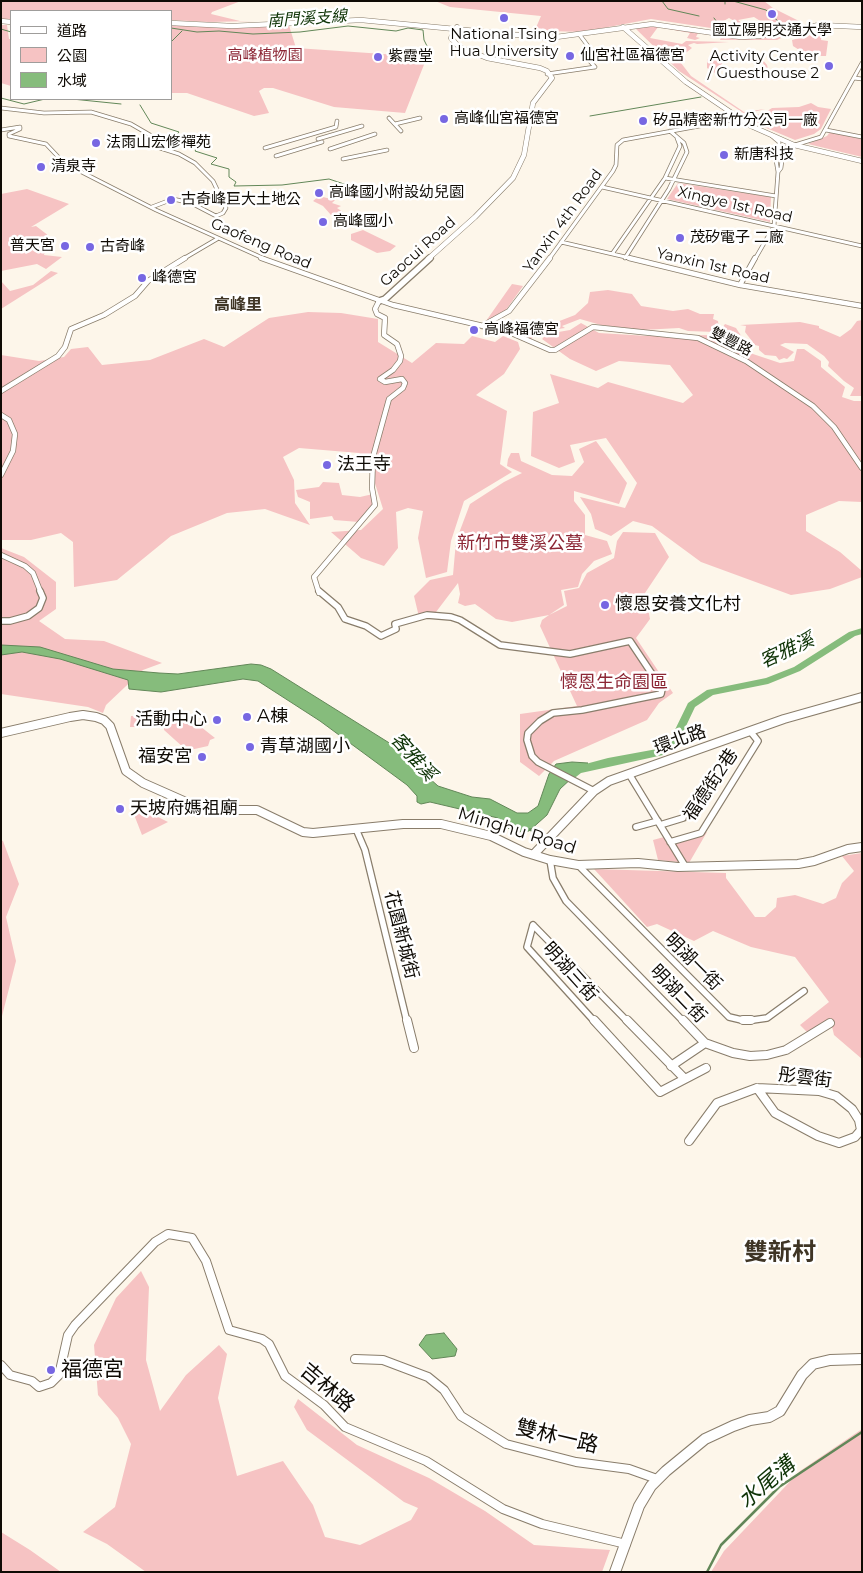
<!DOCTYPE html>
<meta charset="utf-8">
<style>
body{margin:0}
#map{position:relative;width:863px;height:1573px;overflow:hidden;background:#fdf6ea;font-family:Montserrat,"Noto Sans TC",sans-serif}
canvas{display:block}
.frame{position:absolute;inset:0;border:2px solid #0f0b05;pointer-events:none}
.legend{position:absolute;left:10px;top:10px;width:162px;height:90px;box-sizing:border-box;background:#fff;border:1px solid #9f9d9b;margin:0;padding:6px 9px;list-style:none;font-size:15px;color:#0f0b05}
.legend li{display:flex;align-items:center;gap:10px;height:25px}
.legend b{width:25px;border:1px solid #9f9d9b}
</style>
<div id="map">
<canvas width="863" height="1573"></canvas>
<div class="frame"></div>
<ul class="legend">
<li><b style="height:6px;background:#fff"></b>道路</li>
<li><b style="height:14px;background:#f6c3c3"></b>公園</li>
<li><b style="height:14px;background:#86bc7c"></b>水域</li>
</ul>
</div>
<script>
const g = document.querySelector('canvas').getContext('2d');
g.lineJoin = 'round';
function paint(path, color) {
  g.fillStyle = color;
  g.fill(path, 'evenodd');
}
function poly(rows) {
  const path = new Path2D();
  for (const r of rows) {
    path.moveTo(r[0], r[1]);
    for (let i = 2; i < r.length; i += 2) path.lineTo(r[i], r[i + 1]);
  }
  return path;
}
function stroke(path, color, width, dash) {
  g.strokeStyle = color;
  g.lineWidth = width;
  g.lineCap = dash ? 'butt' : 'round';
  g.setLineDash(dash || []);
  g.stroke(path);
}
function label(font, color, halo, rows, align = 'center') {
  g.font = font + ' Montserrat,"Noto Sans TC",sans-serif';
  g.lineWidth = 5;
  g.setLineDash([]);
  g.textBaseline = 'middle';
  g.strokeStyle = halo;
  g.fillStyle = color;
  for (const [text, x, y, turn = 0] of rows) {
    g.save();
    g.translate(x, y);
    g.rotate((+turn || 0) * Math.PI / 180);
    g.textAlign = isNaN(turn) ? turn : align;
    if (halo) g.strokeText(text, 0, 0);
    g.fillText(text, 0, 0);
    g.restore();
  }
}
paint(poly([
 [1,1,241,1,212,12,211,14,240,21,255,21,208,22,171,20,171,11,164,11,165,10,11,11,11,20,1,20],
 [435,1,764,1,773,8,801,22,768,26,754,17,738,20,744,25,741,27,748,30,743,30,731,26,736,22,729,18,711,28,651,19,582,32,550,31,535,30,541,16,450,7],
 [288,22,296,48,427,57,405,113,334,107,273,88,264,88,259,91,269,113,254,116,187,93,171,93,171,24,219,27],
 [1,25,7,25,9,39,11,39,11,86,1,83],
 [655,25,761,37,779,35,781,38,777,40,720,40,721,37,698,33,696,37,700,38,695,40,687,38,690,33,658,27,650,38,682,44,686,41,729,42,697,44,694,43,688,45,692,48,683,55,681,63,691,76,744,112,765,109,745,114,679,71,635,28],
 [822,32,821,40,828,41,826,56,812,56,804,53,793,46,792,40],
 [735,52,745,53,762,59,767,65,768,69,762,75,747,79,756,68,762,68,764,64,753,57,742,55,735,56,723,62,721,65,724,68,718,75,707,68,707,60,712,56,723,53],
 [811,103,818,107,831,109,821,129,814,134,795,140,764,127,749,117,764,113,772,108,799,107],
 [830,132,862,139,862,157,808,144,827,136],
 [678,183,771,197,770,222,667,199],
 [27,189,69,204,31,227,36,226,49,236,44,255,62,257,46,269,37,264,1,271,1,194],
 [319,196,335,200,332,203,341,206,337,208,343,212,339,215,331,215,323,206,313,201],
 [363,230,396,246,390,251,377,253,351,240,351,234],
 [51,271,58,273,1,309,1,281,10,291,33,285],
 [512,284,523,286,506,310,486,321],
 [608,290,632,294,641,306,673,311,688,309,700,314,714,314,713,319,718,321,719,329,715,332,688,331,679,328,642,330,601,325,580,319,562,326,565,328,538,332,529,341,517,335,519,331,544,327,575,315,588,303,590,292],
 [308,312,341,313,378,319,378,342,412,363,436,343,464,344,472,336,495,342,503,336,518,342,520,349,504,374,476,395,507,411,500,464,512,472,464,501,451,541,447,572,426,578,418,538,423,511,408,508,396,512,398,548,384,566,361,558,331,532,361,530,383,509,368,461,359,453,299,448,283,457,294,480,295,503,310,525,265,509,227,513,171,536,117,580,74,587,73,542,61,533,31,540,1,540,1,355,39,361,64,357,71,349,88,347,102,365,150,360,204,339,224,347,269,318],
 [862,320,862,396,850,396,854,388,844,381,828,366,829,362,824,356,807,344,785,343,780,345,794,352,787,359,784,358,779,360,776,356,765,355,759,350,759,346,755,345,745,332,746,326,740,325,800,322,819,326,819,328,840,337,851,329,857,321],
 [581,323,599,333,648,336,717,335,725,324,736,328,753,354,780,363,794,361,797,349,804,349,821,361,821,367,845,387,842,397,854,401,862,401,862,502,839,501,806,515,806,531,840,552,862,571,862,577,830,589,791,595,701,562,652,526,633,521,611,536,595,529,591,514,580,497,625,508,637,483,606,438,570,445,575,462,559,468,531,456,533,412,559,403,550,374,598,388,608,382,683,403,693,395,670,365,619,361,596,371,570,359,542,339,547,334,570,330],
 [596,441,627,483,619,504,574,491,574,501,585,515,585,535,607,541,612,554,594,561,582,574,578,587,561,590,564,605,549,615,567,606,564,591,579,588,587,573,614,558,617,541,623,532,655,533,669,557,645,593,650,619,636,638,673,693,659,703,647,720,554,761,539,776,520,762,520,714,577,706,540,626,542,620,549,615,512,622,496,619,475,604,465,606,458,603,460,594,458,583,433,616,419,617,414,596,430,580,453,575,456,541,470,504,504,482,522,473,507,466,508,459,511,453,519,453,521,461,552,475,572,476,584,462,579,449],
 [323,482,339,483,342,495,360,497,373,494,375,505,359,522,334,520,332,516,310,519,310,502,298,497,296,490,319,487],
 [1,548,24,557,56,582,56,609,39,621,65,639,104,641,162,663,143,670,106,705,103,713,88,707,1,694],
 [182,712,215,738,210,740,208,746,190,750,184,748,164,730,164,726,167,721],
 [131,716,162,717,160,727,130,727],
 [142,809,168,822,142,835,133,812],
 [707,832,689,863,658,860,653,840,664,837,669,844],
 [1,840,3,841,19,884,6,917,16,961,1,1020],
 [862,853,862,1059,834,1035,830,1018,807,1032,800,1025,829,1002,795,957,751,947,713,931,694,941,657,924,647,927,594,869,726,873,726,878,755,917,765,917,776,907,777,898,795,895,823,904,836,898,842,883,854,871,842,856],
 [141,1271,149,1287,146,1360,160,1411,186,1375,219,1345,227,1354,218,1398,237,1476,283,1461,313,1505,325,1537,360,1545,411,1520,418,1508,404,1502,307,1430,294,1407,298,1399,357,1445,429,1478,485,1511,534,1545,610,1550,602,1572,146,1572,107,1544,83,1532,115,1507,131,1444,118,1418,98,1395,94,1345,116,1298],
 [862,1429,862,1572,711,1572,724,1551,800,1471],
 [1,1532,30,1550,61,1572,1,1572]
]), '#f6c3c3');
const water = poly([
 [1,645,40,647,113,669,159,673,178,674,251,664,261,665,271,669,391,744,438,786,472,797,490,799,517,813,528,813,538,806,549,774,556,764,572,762,588,763,560,789,547,815,529,831,517,832,509,829,498,818,430,802,421,804,417,802,417,796,407,785,320,721,258,681,243,679,161,692,129,689,128,680,60,659,22,652,1,655,1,645],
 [444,1333,457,1349,455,1356,432,1359,419,1345,426,1335,444,1333]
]);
paint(water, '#86bc7c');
stroke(water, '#628758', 1);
stroke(poly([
 [662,1,668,9,699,16],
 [725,1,725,4],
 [733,1,766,10,779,22],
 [714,18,717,22,732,25],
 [171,28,197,32,219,31,253,34,300,32,348,26,396,31,408,28,423,30,424,40,429,50],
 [1,29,11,32],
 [171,42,182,31],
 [1,98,24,104,45,99],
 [72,99,121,104],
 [140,105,151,123,179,132,174,138,199,145,195,151,217,158,211,164,229,169,229,177,236,182,234,186,282,185,329,179,350,186],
 [590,116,701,97]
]), '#628758', 1);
stroke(poly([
 [530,829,538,839]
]), '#628758', 2);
stroke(poly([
 [707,1572,721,1545,779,1487,862,1432]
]), '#628758', 2.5);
paint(poly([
 [862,628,862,634,855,636,800,671,768,684,713,695,695,707,677,745,663,755,581,773,572,780,567,776,574,767,578,766,608,758,657,749,670,740,688,703,707,690,766,678,794,667,849,632,862,628]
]), '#86bc7c');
const streetFar3 = poly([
 [579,34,591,50,588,59,595,67],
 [547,74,595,67],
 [854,78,862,79],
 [1,108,44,113,91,112,131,124,150,135,157,147,179,154,195,163,213,181,226,208,223,213,216,216,191,203,173,199,152,207],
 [389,118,401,131],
 [395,124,420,118],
 [1,130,20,127,20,129,9,134,9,136,46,144,64,163,156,210,265,259],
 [826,130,862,137],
 [318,139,362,126],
 [265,148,336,127,337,121],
 [330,149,375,134],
 [276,156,322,142],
 [343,159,387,150],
 [778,172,776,160,785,148,821,137,862,63],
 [665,178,776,196],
 [602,187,862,246],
 [561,242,634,259],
 [612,254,665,178,680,146,677,138],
 [625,258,669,189,687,152,684,143,670,131],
 [183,259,217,239],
 [549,259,613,171,616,165,617,145,623,140,743,118],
 [755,259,774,226,778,172,781,168,782,160,779,156,779,142,772,136]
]);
const streetFar2 = poly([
 [261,258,393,305,509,332,550,350,555,350,593,327,698,338,746,361,813,406,834,427,862,468],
 [629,258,740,285,862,306],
 [740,285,755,258],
 [482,326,509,311,550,258],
 [1,391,58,356,65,347,71,329,104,315,135,296,148,281,185,258],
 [1,415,9,420,15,434,13,451,1,475],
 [1,555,25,566,33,573,41,593],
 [319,593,314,577,375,505,372,488,373,457,389,399,403,388,405,383,402,379,385,382,380,379,393,370,400,361,401,356,397,344,384,335,385,318,377,314,375,309,379,301]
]);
const streetFar1 = poly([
 [319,591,338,607,345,619,366,626,381,636,396,629,395,624,427,615,451,617,460,620,500,645,562,653,570,654,630,641,662,689,661,694,582,710,553,713,540,721,528,733,527,740,532,756,538,762,594,791],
 [1,621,10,621,28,616,39,608,43,598,40,591],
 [629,774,685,866],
 [660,825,683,818],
 [636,827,658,821],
 [356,829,365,850,407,1022],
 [670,842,701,833,758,741,750,731],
 [550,860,553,878,566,901,684,1022],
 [578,865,729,1017,746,1021,767,1018,804,991],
 [533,925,527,947,595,1022],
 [533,925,628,1022]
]);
const street = poly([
 [407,1020,414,1048],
 [594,1020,660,1092,706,1068],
 [627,1020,684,1078],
 [683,1020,705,1043,733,1053,750,1056,767,1055,786,1050,830,1023],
 [743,1020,751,1020],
 [671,1066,705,1043],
 [757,1088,819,1091,836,1096,852,1109,859,1120,861,1130,855,1137,839,1143,818,1136,775,1113,757,1088],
 [689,1141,717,1103,757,1088],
 [355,1359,383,1360,428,1377,444,1390,461,1416,506,1444,576,1462,629,1469,657,1479],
 [1,1365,10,1375,32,1381,39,1387,51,1383,59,1375,68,1335,75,1325,155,1242,168,1234,192,1238,206,1261,229,1330,262,1339,269,1344,285,1376,324,1405,345,1427,426,1461,503,1509,542,1524,626,1544]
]);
const secondaryFar3 = poly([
 [1,21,11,22],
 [171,23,232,26,361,20,549,38,652,24,741,37,759,36,819,25,862,27],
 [623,27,686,82,751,126,794,145,862,161],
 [428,259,475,217,513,178,524,155,533,103,552,78,547,71,540,68,487,58,459,47,451,38,457,27]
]);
const secondaryFar2 = poly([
 [379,301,385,299,430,258]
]);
const secondaryFar1 = poly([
 [1,733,70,717,83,715,96,717,104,720,110,726,126,771,143,783,186,802,214,810,257,810,303,832,313,833,403,824,441,824,491,836,524,852,550,860,578,865,638,863,678,867,798,864,814,861,848,849,862,847],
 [534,854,594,791,609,781,784,719,862,697]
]);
const secondary = poly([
 [615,1572,639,1506,651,1486,666,1471,705,1439,733,1426,750,1420,769,1417,780,1411,802,1375,813,1364,830,1360,862,1359]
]);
stroke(streetFar3, '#897d6b', 4.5);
stroke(streetFar2, '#897d6b', 6);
stroke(streetFar1, '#897d6b', 8);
stroke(street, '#897d6b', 10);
stroke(secondaryFar3, '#897d6b', 5.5);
stroke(secondaryFar2, '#897d6b', 8);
stroke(secondaryFar1, '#897d6b', 10);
stroke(secondary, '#897d6b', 12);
stroke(streetFar3, '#fff', 3);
stroke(streetFar2, '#fff', 4.5);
stroke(streetFar1, '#fff', 5.5);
stroke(street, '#fff', 8);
stroke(secondaryFar3, '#fff', 4.5);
stroke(secondaryFar2, '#fff', 5.5);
stroke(secondaryFar1, '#fff', 8);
stroke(secondary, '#fff', 10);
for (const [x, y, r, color] of [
 [772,14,5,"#7767e2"],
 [504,18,5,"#7767e2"],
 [570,56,5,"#7767e2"],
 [378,57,5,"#7767e2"],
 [829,66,5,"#7767e2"],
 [444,119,5,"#7767e2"],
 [643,121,5,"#7767e2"],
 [96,143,5,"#7767e2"],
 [724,155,5,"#7767e2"],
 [41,167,5,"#7767e2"],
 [319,193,5,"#7767e2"],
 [171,200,5,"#7767e2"],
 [323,222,5,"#7767e2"],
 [680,238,5,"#7767e2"],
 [65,246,5,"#7767e2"],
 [90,247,5,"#7767e2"],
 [142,278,5,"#7767e2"],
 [474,330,5,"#7767e2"],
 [327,465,5,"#7767e2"],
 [605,605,5,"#7767e2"],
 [247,717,5,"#7767e2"],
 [217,720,5,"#7767e2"],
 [250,747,5,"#7767e2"],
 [202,757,5,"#7767e2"],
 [120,809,5,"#7767e2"],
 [51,1370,5,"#7767e2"]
]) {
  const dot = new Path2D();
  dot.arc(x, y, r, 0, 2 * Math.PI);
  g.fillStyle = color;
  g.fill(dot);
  stroke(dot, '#fff', 2);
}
label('15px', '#0f0b05', '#fff', [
 ["國立陽明交通大學",772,31,"center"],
 ["National Tsing",504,35,"center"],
 ["Hua University",504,52,"center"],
 ["仙宮社區福德宮",580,56],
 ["紫霞堂",388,57],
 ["Activity Center",819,57,"right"],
 ["/ Guesthouse 2",819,74,"right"],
 ["高峰仙宮福德宮",454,119],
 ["矽品精密新竹分公司一廠",653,121],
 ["法雨山宏修禪苑",106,143],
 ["新唐科技",734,155],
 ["清泉寺",51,167],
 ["高峰國小附設幼兒園",329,193],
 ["古奇峰巨大土地公",181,200],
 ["高峰國小",333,222],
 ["茂矽電子 二廠",690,238],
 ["普天宮",55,246,"right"],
 ["古奇峰",100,247],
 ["峰德宮",152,278],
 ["高峰福德宮",484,330]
], 'left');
label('15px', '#8c2634', '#fff', [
 ["高峰植物園",265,56]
]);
label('15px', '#0f0b05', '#fff', [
 ["Xingye 1st Road",735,205,13],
 ["Yanxin 4th Road",563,221,-54],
 ["Gaofeng Road",261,244,23],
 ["Gaocui Road",418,252,-42],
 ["Yanxin 1st Road",713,266,13],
 ["雙豐路",731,342,27]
]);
label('italic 16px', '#0e3306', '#fff', [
 ["南門溪支線",307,19,-4]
]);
label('bold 16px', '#3f3525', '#fff', [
 ["高峰里",238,305]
]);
label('18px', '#0f0b05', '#fff', [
 ["法王寺",337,465],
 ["懷恩安養文化村",615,605],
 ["A棟",257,717],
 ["活動中心",207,720,"right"],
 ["青草湖國小",260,747],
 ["福安宮",192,757,"right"],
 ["天坡府媽祖廟",130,809]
], 'left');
label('18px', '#8c2634', '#fff', [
 ["新竹市雙溪公墓",520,544],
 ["懷恩生命園區",614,683]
]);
label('18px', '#0f0b05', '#fff', [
 ["環北路",680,740,-20],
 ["福德街2巷",711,785,-56],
 ["Minghu Road",517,831,17],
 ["花園新城街",401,935,76],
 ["明湖一街",693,962,45],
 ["明湖三街",570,972,48],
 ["明湖二街",678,994,46],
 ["彤雲街",805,1078,7]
]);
label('italic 19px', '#0e3306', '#fff', [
 ["客雅溪",787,651,-25],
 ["客雅溪",413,757,48]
]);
label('21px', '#0f0b05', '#fff', [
 ["福德宮",61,1370]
], 'left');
label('21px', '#0f0b05', '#fff', [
 ["吉林路",327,1388,40],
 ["雙林一路",557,1437,13]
]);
label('italic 22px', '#0e3306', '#fff', [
 ["水尾溝",767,1483,-40]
]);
label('bold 24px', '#3f3525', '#fff', [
 ["雙新村",780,1253]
]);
</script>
